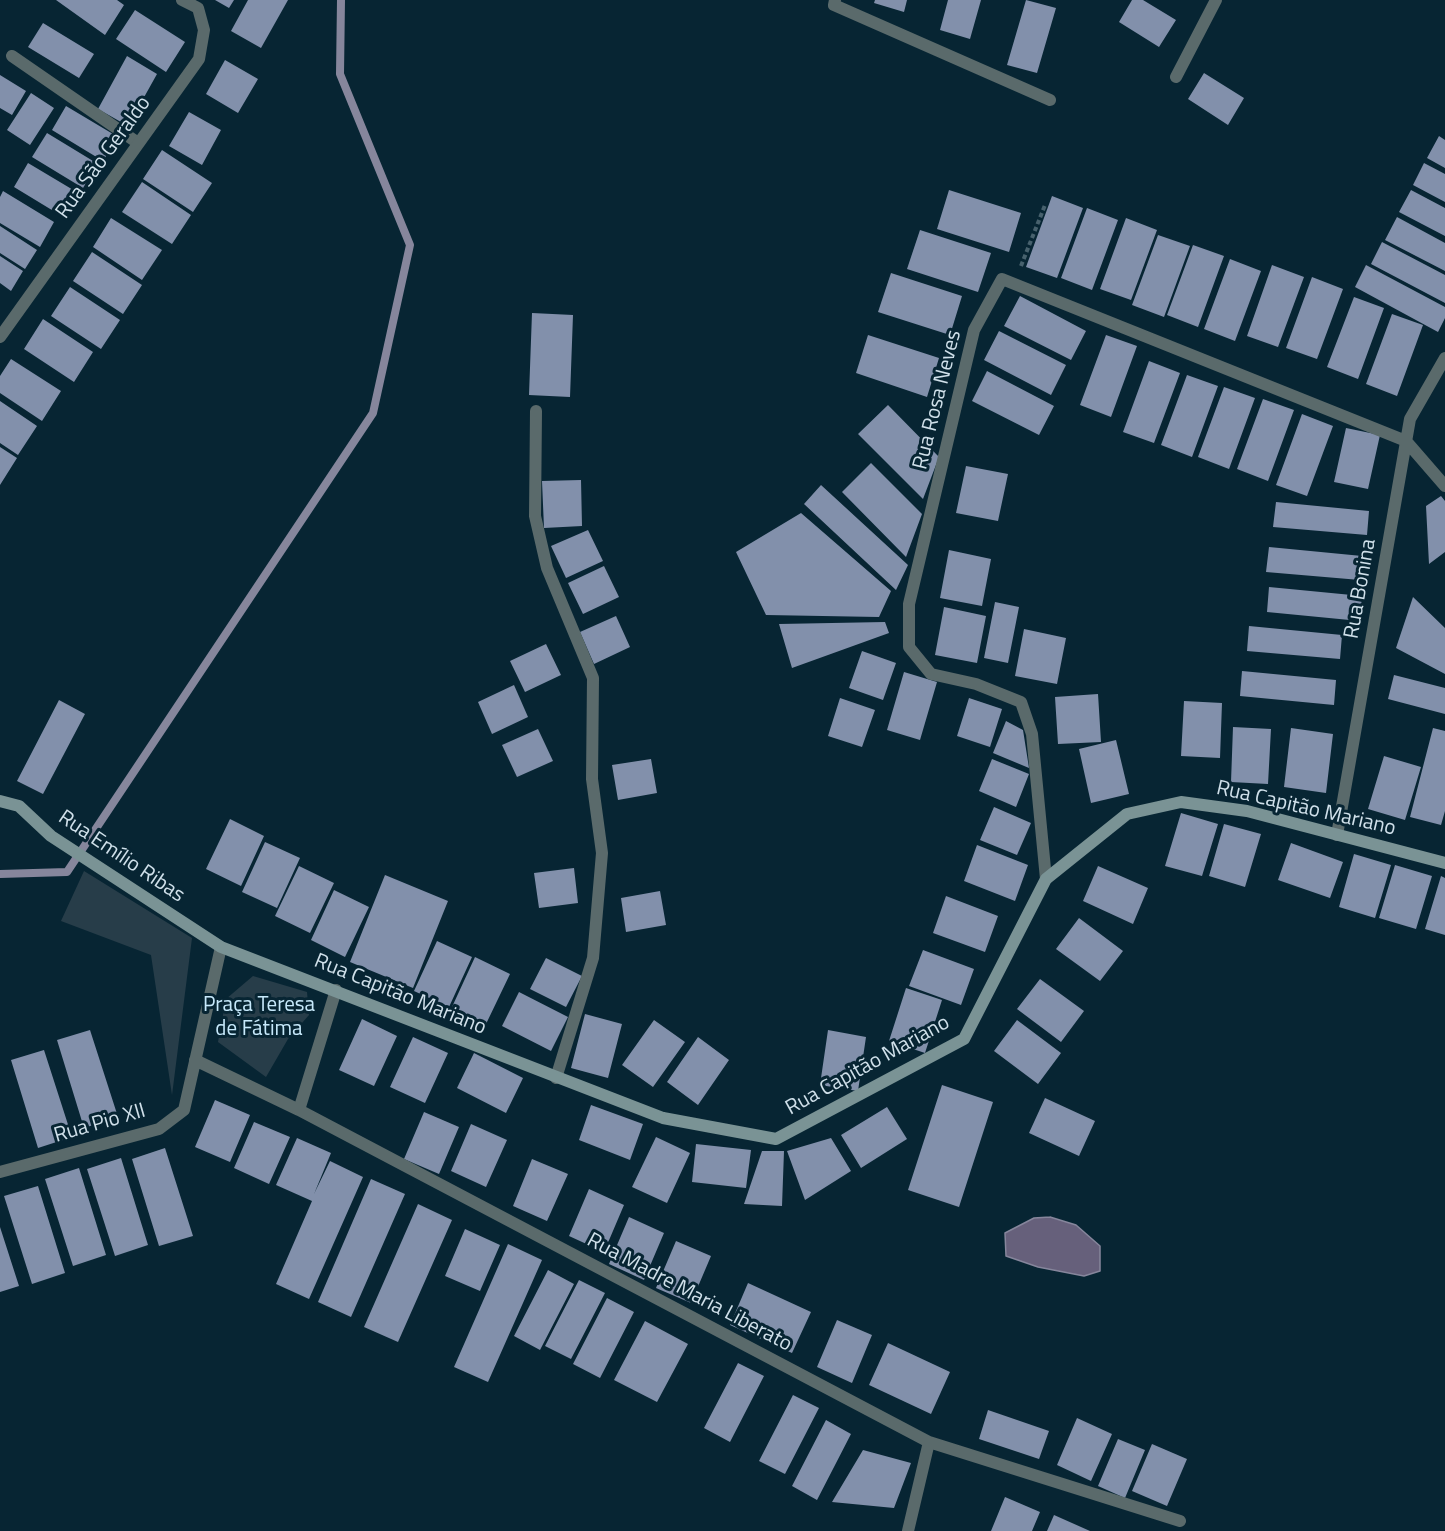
<!DOCTYPE html>
<meta charset="utf-8">
<style>
body{margin:0}
canvas{display:block;background:#072533}
</style>
<canvas width="1445" height="1531"></canvas>
<script>
const g = document.querySelector('canvas').getContext('2d');
g.lineJoin = 'round';
function paint(path, color) {
  g.fillStyle = color;
  g.fill(path, 'evenodd');
}
function poly(rows) {
  const path = new Path2D();
  for (const r of rows) {
    path.moveTo(r[0], r[1]);
    for (let i = 2; i < r.length; i += 2) path.lineTo(r[i], r[i + 1]);
  }
  return path;
}
function stroke(path, color, width, dash) {
  g.strokeStyle = color;
  g.lineWidth = width;
  g.lineCap = dash ? 'butt' : 'round';
  g.setLineDash(dash || []);
  g.stroke(path);
}
function label(font, color, halo, rows, align = 'center') {
  g.font = font + ' "Titillium Web",sans-serif';
  g.lineWidth = 6;
  g.setLineDash([]);
  g.textBaseline = 'middle';
  g.strokeStyle = halo;
  g.fillStyle = color;
  for (const [text, x, y, turn = 0] of rows) {
    g.save();
    g.translate(x, y);
    g.rotate((+turn || 0) * Math.PI / 180);
    g.textAlign = isNaN(turn) ? turn : align;
    if (halo) g.strokeText(text, 0, 0);
    g.fillText(text, 0, 0);
    g.restore();
  }
}
paint(poly([
 [84,871,192,938,172,1095,151,955,61,921],
 [253,976,307,992,309,1015,288,1039,266,1077,218,1042,226,999]
]), '#273d49');
const water = poly([
 [1050,1217,1076,1225,1100,1246,1100,1271,1084,1276,1038,1267,1006,1256,1005,1233,1034,1218,1050,1217]
]);
paint(water, '#66607b');
stroke(water, '#86869c', 1.5);
stroke(poly([
 [0,874,67,872,373,413,410,245,340,74,341,0]
]), '#86869c', 8);
paint(poly([
 [56,0,117,0,124,5,105,35],
 [215,0,234,0,229,8],
 [248,0,288,0,261,48,231,31],
 [875,0,907,0,904,12,874,3],
 [948,0,981,0,970,39,940,30],
 [1026,0,1056,8,1037,73,1007,65],
 [1132,0,1143,0,1176,20,1159,47,1119,22],
 [135,10,185,42,166,72,116,39],
 [43,23,94,54,79,78,28,47],
 [127,56,157,74,128,126,98,109],
 [225,60,258,79,238,113,206,94],
 [1204,73,1244,98,1228,125,1188,99],
 [0,75,26,91,12,115,0,108],
 [31,93,54,108,30,145,7,130],
 [66,106,118,137,103,161,52,130],
 [189,112,221,130,202,165,169,146],
 [47,133,98,164,83,188,32,157],
 [1439,136,1445,140,1445,168,1427,158],
 [162,150,212,183,193,212,143,179],
 [28,163,80,194,65,218,14,187],
 [1424,163,1445,174,1445,202,1413,185],
 [142,182,191,215,172,244,122,212],
 [949,190,1021,213,1009,252,937,229],
 [1411,190,1445,208,1445,236,1399,212],
 [3,191,54,222,40,247,0,223,0,197],
 [1052,196,1083,208,1057,278,1026,267],
 [1087,208,1118,220,1092,290,1061,278],
 [1397,217,1445,243,1445,271,1385,240],
 [111,218,162,250,142,280,93,247],
 [1126,218,1157,230,1131,300,1100,289],
 [0,226,37,250,25,269,0,253],
 [920,230,991,253,978,292,907,269],
 [1158,235,1190,246,1164,317,1132,305],
 [1382,242,1445,275,1445,303,1371,264],
 [1193,245,1224,256,1198,327,1167,315],
 [92,252,142,285,123,314,73,281],
 [0,256,23,271,11,291,0,283],
 [1230,259,1261,271,1235,341,1204,329],
 [1272,265,1304,277,1278,347,1247,336],
 [1366,265,1445,307,1445,318,1438,332,1355,287],
 [891,273,962,296,950,335,878,312],
 [1312,277,1343,289,1317,359,1286,348],
 [70,287,120,320,101,349,51,316],
 [1020,296,1086,331,1071,360,1004,326],
 [1354,297,1384,308,1358,379,1327,367],
 [532,313,573,315,570,397,529,395],
 [1392,314,1423,325,1397,396,1366,384],
 [43,319,93,352,74,382,24,349],
 [999,331,1066,365,1051,395,984,360],
 [868,335,939,358,927,397,856,373],
 [1106,335,1137,346,1111,417,1080,405],
 [11,359,61,391,42,421,0,393,0,376],
 [1149,361,1180,373,1154,443,1123,432],
 [987,371,1054,406,1039,435,972,401],
 [1187,375,1218,386,1192,457,1161,445],
 [1224,387,1255,398,1229,469,1198,457],
 [1263,399,1294,410,1268,481,1237,469],
 [0,401,37,426,18,455,0,443],
 [888,405,939,457,923,499,858,434],
 [1302,414,1333,426,1307,496,1276,485],
 [1346,428,1380,435,1368,489,1334,482],
 [0,447,17,458,0,485],
 [871,463,922,514,906,557,842,492],
 [966,466,1008,474,998,521,956,513],
 [581,480,582,526,544,528,542,481],
 [821,485,908,565,896,590,804,504],
 [1441,496,1445,501,1445,552,1429,564,1426,506],
 [1276,502,1369,511,1367,535,1273,527],
 [801,513,891,591,879,617,766,615,736,552],
 [588,530,603,561,566,578,551,546],
 [1269,547,1362,556,1360,580,1266,572],
 [949,550,991,559,982,606,940,598],
 [604,566,619,597,583,614,568,583],
 [1269,587,1362,596,1360,621,1267,612],
 [1413,597,1445,628,1445,674,1396,648],
 [995,602,1019,607,1008,663,984,658],
 [944,607,986,616,977,663,935,655],
 [616,616,630,647,594,664,580,632],
 [885,622,889,633,792,668,779,624],
 [1249,626,1342,635,1340,659,1247,651],
 [1024,629,1066,638,1057,684,1015,676],
 [546,644,561,675,525,692,510,661],
 [862,651,896,663,883,700,849,688],
 [1242,671,1336,680,1334,705,1240,696],
 [904,672,937,682,920,740,887,730],
 [1394,675,1445,688,1445,714,1388,699],
 [514,685,528,717,492,734,478,702],
 [1098,694,1101,742,1058,744,1055,697],
 [840,698,875,710,862,747,828,736],
 [969,698,1002,709,990,747,957,736],
 [59,700,85,714,43,794,17,781],
 [1184,701,1222,703,1220,758,1181,756],
 [1006,721,1023,730,1029,768,993,753],
 [1233,727,1271,729,1268,784,1231,782],
 [1291,728,1333,734,1326,793,1284,787],
 [1433,728,1445,731,1445,811,1441,825,1410,817],
 [538,729,553,761,517,777,502,745],
 [1116,740,1129,794,1091,803,1079,749],
 [1384,756,1421,767,1405,820,1368,809],
 [651,759,657,793,618,800,612,765],
 [992,759,1029,774,1016,807,979,791],
 [994,807,1031,823,1017,855,980,840],
 [1181,813,1218,824,1202,876,1165,866],
 [230,819,264,836,241,886,206,869],
 [1224,824,1261,834,1245,887,1209,876],
 [265,842,300,858,277,908,242,892],
 [1291,843,1343,862,1330,898,1278,880],
 [977,845,1028,865,1015,901,964,881],
 [1354,854,1391,865,1375,918,1339,907],
 [1395,865,1432,876,1416,929,1379,918],
 [299,866,334,883,310,933,275,916],
 [1098,866,1148,888,1133,924,1083,901],
 [574,868,578,903,539,908,534,873],
 [385,875,448,901,413,988,350,962],
 [1441,876,1445,878,1445,935,1425,929],
 [334,890,369,907,345,957,311,940],
 [660,891,666,925,626,932,621,898],
 [946,896,998,916,985,952,933,933],
 [1079,918,1123,951,1100,981,1056,949],
 [437,941,472,957,449,1007,414,991],
 [923,950,974,969,961,1005,909,986],
 [475,957,510,974,486,1024,452,1007],
 [546,958,582,976,566,1007,530,989],
 [1040,979,1084,1011,1061,1042,1017,1009],
 [906,988,942,1000,925,1053,889,1041],
 [519,992,568,1017,551,1051,502,1026],
 [585,1014,622,1024,608,1078,571,1068],
 [362,1019,397,1036,374,1086,339,1070],
 [654,1020,685,1042,653,1087,622,1065],
 [1017,1020,1061,1053,1038,1084,994,1051],
 [90,1030,118,1117,84,1128,57,1040],
 [828,1030,866,1037,858,1091,820,1085],
 [413,1037,448,1053,425,1103,390,1087],
 [698,1037,729,1060,698,1105,667,1082],
 [44,1050,72,1137,38,1148,11,1060],
 [474,1053,523,1078,506,1113,457,1088],
 [942,1085,993,1102,959,1207,908,1190],
 [1045,1098,1095,1121,1079,1156,1029,1133],
 [215,1100,250,1115,230,1162,195,1147],
 [591,1105,643,1124,630,1160,579,1140],
 [887,1107,907,1139,861,1168,841,1135],
 [424,1112,459,1127,439,1174,404,1159],
 [254,1122,290,1137,269,1184,234,1168],
 [471,1124,507,1140,486,1187,451,1171],
 [656,1137,690,1153,667,1203,632,1187],
 [297,1138,331,1153,314,1194,330,1161,363,1177,309,1299,276,1284,312,1201,276,1185],
 [831,1138,851,1171,805,1200,787,1151],
 [696,1144,751,1150,746,1188,692,1182],
 [165,1148,193,1236,159,1246,132,1159],
 [762,1151,784,1151,782,1206,744,1204],
 [121,1158,148,1245,115,1256,87,1169],
 [532,1159,568,1174,547,1221,513,1206],
 [79,1168,106,1255,73,1266,45,1179],
 [371,1179,405,1194,351,1317,318,1302],
 [38,1186,65,1273,32,1284,4,1196],
 [589,1189,624,1205,604,1252,569,1236],
 [418,1204,452,1220,398,1342,364,1327],
 [629,1217,664,1233,644,1280,609,1264],
 [0,1227,19,1286,0,1292],
 [465,1229,500,1245,480,1291,445,1276],
 [676,1241,711,1256,691,1303,656,1288],
 [508,1244,542,1260,488,1382,454,1367],
 [548,1270,574,1284,540,1350,514,1336],
 [579,1280,605,1293,571,1359,545,1346],
 [748,1283,811,1312,792,1353,730,1325],
 [607,1298,634,1312,600,1378,573,1364],
 [837,1320,872,1335,852,1383,817,1367],
 [645,1321,688,1344,657,1402,614,1380],
 [888,1343,950,1372,931,1414,869,1385],
 [738,1363,764,1376,730,1442,704,1428],
 [793,1395,819,1408,785,1474,759,1461],
 [988,1410,1049,1431,1039,1459,979,1439],
 [1077,1418,1112,1434,1091,1481,1057,1465],
 [826,1420,851,1434,817,1500,792,1486],
 [1118,1439,1145,1450,1125,1498,1098,1486],
 [1152,1444,1187,1459,1167,1506,1132,1491],
 [863,1450,911,1463,894,1508,832,1502],
 [1005,1497,1040,1512,1032,1531,991,1531],
 [1054,1515,1090,1531,1047,1531]
]), '#8290ab');
stroke(poly([
 [1021,266,1045,205]
]), '#47616d', 4, [4.5, 3]);
stroke(poly([
 [12,56,138,143]
]), '#5a6a6b', 12);
stroke(poly([
 [835,0,834,5,1050,100],
 [1176,77,1216,0],
 [0,337,199,59,204,30,198,8,182,0],
 [536,411,535,516,547,568,593,678,592,779,602,853,593,958,556,1078],
 [1337,835,1410,419,1445,358],
 [1046,879,1032,734,1021,702,976,684,931,674,909,647,909,604,974,330,1002,279,1406,441,1445,486],
 [195,1060,299,1110,929,1442,1180,1521],
 [299,1110,336,990],
 [0,1172,159,1129,184,1110,221,947],
 [908,1531,929,1442]
]), '#5a6a6b', 12);
stroke(poly([
 [0,801,19,806,51,836,221,947,663,1118,776,1139,964,1039,1046,879,1127,814,1181,802,1247,811,1445,863]
]), '#7a9395', 12);
label('21px', '#d0e0ea', '#072533', [
 ["Rua São Geraldo",104,158,-54],
 ["Rua Rosa Neves",938,400,-76],
 ["Rua Bonina",1361,589,-80],
 ["Rua Capitão Mariano",1306,809,13],
 ["Rua Emílio Ribas",121,857,34],
 ["Rua Capitão Mariano",400,995,22],
 ["Rua Capitão Mariano",868,1066,-29],
 ["Rua Pio XII",100,1124,-16],
 ["Rua Madre Maria Liberato",689,1293,28]
]);
label('21px', '#c7e9fb', '#072533', [
 ["Praça Teresa",259,1006],
 ["de Fátima",259,1030]
]);
</script>
